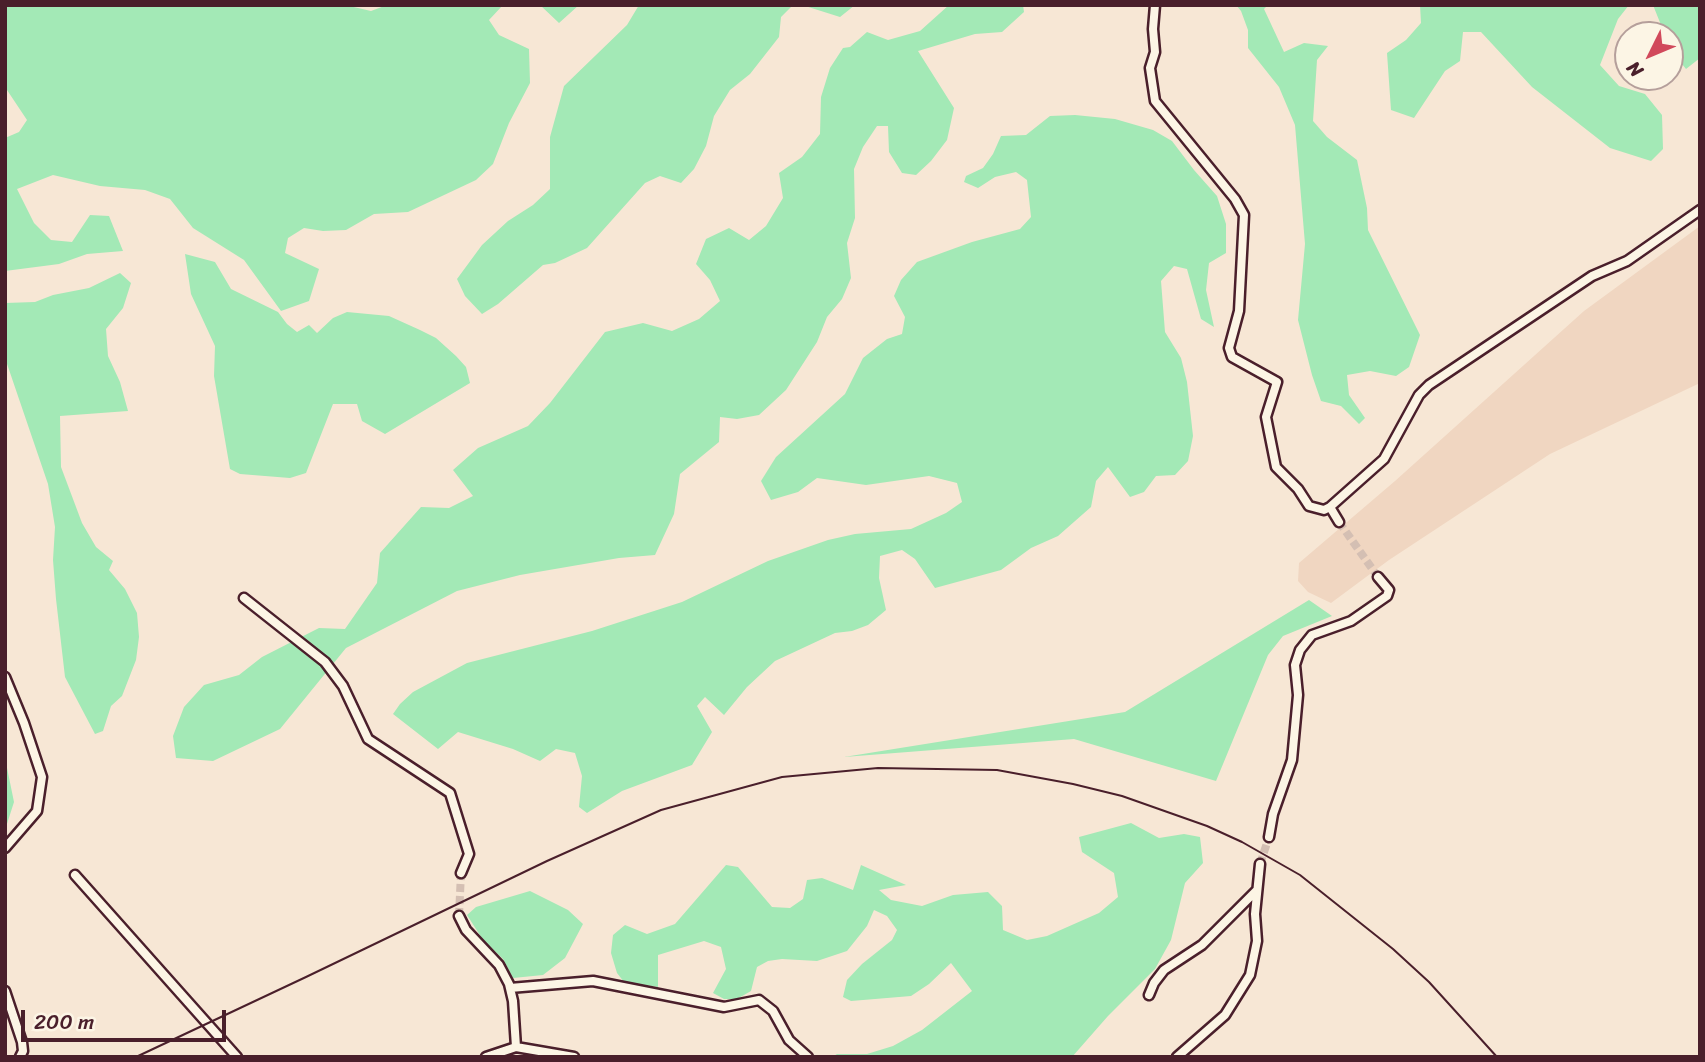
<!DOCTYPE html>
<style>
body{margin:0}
#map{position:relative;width:1705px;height:1062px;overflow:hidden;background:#f7e7d5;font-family:Sriracha,sans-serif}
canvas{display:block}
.frame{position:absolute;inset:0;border:7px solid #4a1f2b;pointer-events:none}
.north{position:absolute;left:1614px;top:21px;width:70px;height:70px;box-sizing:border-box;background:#fcf5e5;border:2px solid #b59f9b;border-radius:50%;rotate:227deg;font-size:19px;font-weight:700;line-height:28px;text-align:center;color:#4a1f2b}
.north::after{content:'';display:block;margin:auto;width:24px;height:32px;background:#d1495b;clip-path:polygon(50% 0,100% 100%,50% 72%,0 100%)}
.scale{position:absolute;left:21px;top:1010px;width:205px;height:32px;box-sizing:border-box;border:4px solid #4a1f2b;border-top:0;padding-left:9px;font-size:21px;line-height:24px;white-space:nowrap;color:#4a1f2b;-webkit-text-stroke:5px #fcf5e5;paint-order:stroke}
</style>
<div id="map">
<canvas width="1705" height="1062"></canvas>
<div class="frame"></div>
<div class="north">N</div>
<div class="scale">200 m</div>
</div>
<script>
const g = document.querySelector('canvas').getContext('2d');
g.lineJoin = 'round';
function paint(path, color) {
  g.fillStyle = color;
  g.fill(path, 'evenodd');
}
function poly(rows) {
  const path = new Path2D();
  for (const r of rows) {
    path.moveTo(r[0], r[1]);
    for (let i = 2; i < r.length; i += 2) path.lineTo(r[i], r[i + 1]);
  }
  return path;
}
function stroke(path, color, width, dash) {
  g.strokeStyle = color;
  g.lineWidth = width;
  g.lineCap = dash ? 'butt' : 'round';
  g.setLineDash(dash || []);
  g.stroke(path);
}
paint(poly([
 [1700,226,1700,383,1550,454,1389,560,1331,603,1308,592,1298,581,1299,563,1395,481,1584,311]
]), '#f0d6c1');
paint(poly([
 [5,5,345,5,371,11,387,5,503,5,489,20,499,35,529,49,530,83,509,123,493,164,476,180,408,212,374,214,346,230,323,231,304,228,288,238,285,253,319,269,309,301,281,311,244,260,193,228,170,199,145,190,100,186,53,175,17,189,34,223,51,240,72,242,90,215,109,216,123,251,87,254,59,264,5,271,5,138,19,132,27,120,5,87],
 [540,5,579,5,559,23],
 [639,5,793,5,781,17,779,37,750,74,730,90,714,116,706,146,694,169,681,183,660,176,645,183,587,248,555,263,543,265,498,304,482,314,465,296,457,279,482,245,508,221,533,205,550,189,550,137,564,86,627,25],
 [802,5,855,5,840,17],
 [949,5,1023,5,1024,12,1002,32,975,34,918,51,954,108,947,140,931,161,916,175,902,173,889,152,888,126,877,126,863,147,854,169,855,218,847,243,851,278,842,299,827,317,817,342,786,390,759,415,737,419,720,417,719,442,680,474,674,514,655,555,619,558,520,575,457,591,346,648,280,729,213,761,176,758,173,736,184,707,204,685,239,675,262,657,319,628,345,629,377,583,380,553,421,507,449,508,473,496,453,470,478,448,528,426,550,403,605,332,643,323,672,331,699,319,720,301,710,280,696,264,706,239,729,228,749,240,766,226,783,198,779,173,802,157,820,134,821,97,830,68,843,48,850,47,867,32,888,40,920,31],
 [1236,5,1268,5,1264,9,1284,52,1304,43,1328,46,1317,60,1313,121,1327,137,1357,160,1367,208,1368,230,1420,335,1409,367,1396,376,1370,371,1347,375,1349,395,1365,418,1359,424,1341,406,1321,401,1312,375,1298,320,1305,244,1295,125,1279,87,1248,48,1248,30,1241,11],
 [1420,5,1629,5,1618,19,1600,65,1619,86,1645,94,1662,115,1663,149,1651,161,1610,148,1532,87,1481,32,1463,32,1460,61,1445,71,1414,118,1391,110,1387,53,1406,40,1421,23],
 [1653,5,1698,5,1700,58,1686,69,1670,49,1670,35,1665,35],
 [1075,115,1115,119,1153,130,1172,141,1194,170,1217,196,1226,224,1226,253,1209,263,1206,290,1214,327,1201,319,1187,269,1174,266,1161,281,1165,332,1181,358,1187,382,1193,436,1188,461,1175,475,1156,476,1144,492,1130,497,1108,467,1096,481,1091,507,1058,536,1031,548,1001,570,935,588,915,559,902,550,880,556,879,578,886,610,868,625,852,631,835,633,775,661,747,687,724,715,705,697,697,706,712,732,692,765,622,791,587,813,579,807,582,776,575,753,556,749,540,761,513,749,458,732,438,749,393,714,400,704,413,692,467,663,592,631,682,602,768,561,828,540,855,534,911,529,946,513,962,502,957,483,929,476,866,485,817,478,798,492,771,500,761,481,776,457,845,394,863,358,887,339,902,334,905,317,894,296,901,280,917,262,972,242,1020,229,1031,217,1027,180,1016,172,995,177,978,188,964,182,966,176,983,168,993,154,1001,136,1026,135,1050,116],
 [185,254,215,262,231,289,278,312,287,324,297,332,309,325,317,333,333,318,347,312,389,316,420,330,436,338,456,356,466,367,470,383,385,434,362,421,357,404,333,404,306,473,290,478,240,474,230,469,214,376,215,346,191,294],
 [120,273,131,283,123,308,106,329,108,356,120,382,128,411,60,416,61,467,82,523,96,547,113,561,109,570,125,589,137,613,139,637,136,660,122,696,111,706,103,731,95,734,65,677,56,599,53,560,55,527,48,484,5,358,5,303,35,302,53,295,89,288],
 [1309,600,1332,616,1283,636,1268,655,1216,781,1074,739,844,757,1125,712],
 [5,758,14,802,6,827,5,827],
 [1131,823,1159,838,1184,834,1200,837,1203,863,1185,883,1171,940,1155,969,1108,1016,1072,1057,832,1057,837,1054,867,1054,893,1046,922,1030,972,991,951,963,929,984,911,996,851,1001,843,997,847,980,862,964,892,940,897,930,887,916,874,910,867,926,847,951,817,961,782,959,768,961,757,967,751,991,737,999,724,999,713,993,726,969,721,947,704,941,658,955,658,987,624,982,617,973,611,953,613,935,625,925,647,934,675,924,726,865,738,867,772,907,790,908,803,899,807,880,822,878,853,890,861,865,906,885,879,890,891,900,922,906,953,895,988,892,1002,906,1003,930,1027,940,1047,936,1099,913,1118,897,1114,873,1082,852,1079,837],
 [530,891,568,910,583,924,565,958,543,975,513,978,503,959,483,940,467,915,476,907]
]), '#a3e9b6');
stroke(poly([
 [1339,522,1378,577],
 [1260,864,1269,837],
 [459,916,461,873]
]), '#d4bfb3', 8, [8, 4]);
const minor = poly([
 [1155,5,1153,29,1155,52,1150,68,1155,101,1235,199,1244,215,1239,311,1229,348,1232,357,1277,382,1266,417,1276,467,1298,489,1309,506,1324,510,1330,507,1339,522],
 [1330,507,1384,459,1419,395,1429,385,1592,276,1627,261,1700,210],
 [244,598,325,662,343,686,368,739,450,793,469,854,461,873],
 [5,677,24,723,42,777,37,811,5,848],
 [1269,837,1273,814,1292,760,1298,695,1295,665,1300,650,1312,635,1351,621,1387,596,1389,590,1378,577],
 [75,875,237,1057],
 [459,916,466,930,499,965,509,984,513,1001,516,1047],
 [510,988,593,981,724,1007,759,1000,773,1011,789,1040,808,1057],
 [5,991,22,1042,23,1051,20,1057],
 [1149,995,1154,983,1164,970,1202,945,1257,890],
 [486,1057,516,1047,574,1057],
 [1177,1057,1225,1015,1250,975,1257,941,1255,914,1260,864]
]);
stroke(minor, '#4a1f2b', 13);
stroke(minor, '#fcf5e5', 8);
stroke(poly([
 [136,1057,306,977,547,861,661,810,782,777,878,768,997,770,1073,784,1122,796,1207,826,1242,842,1300,875,1393,949,1429,982,1497,1057]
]), '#4a1f2b', 2);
</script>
